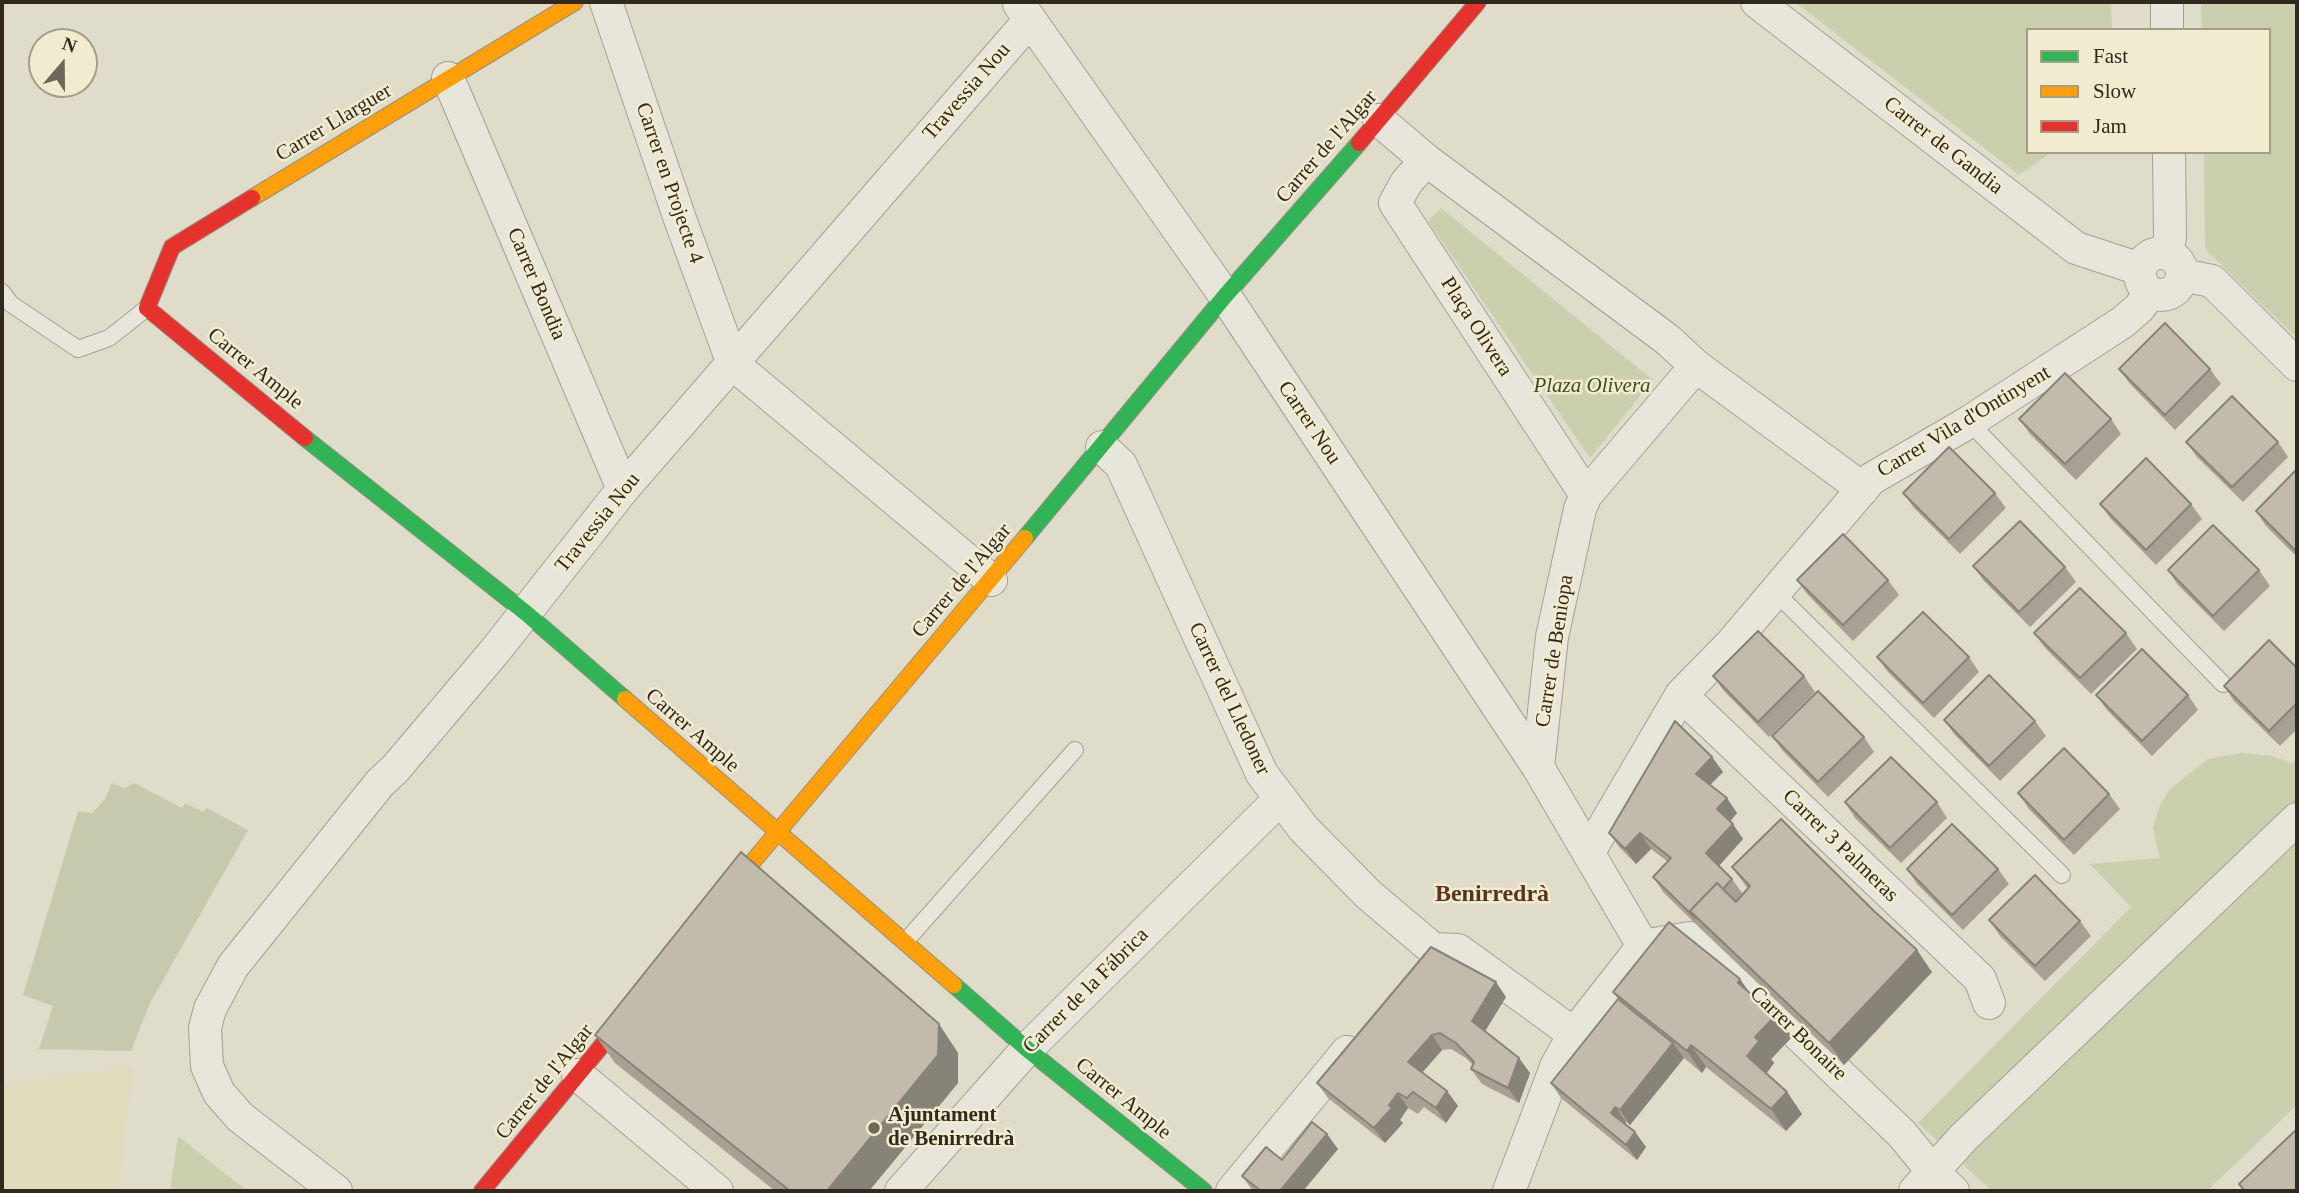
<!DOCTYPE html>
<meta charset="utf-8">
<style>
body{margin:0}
#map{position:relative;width:2299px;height:1193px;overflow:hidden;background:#dfdcc9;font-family:Georgia,serif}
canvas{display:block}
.frame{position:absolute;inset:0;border:4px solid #31291d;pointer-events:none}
.legend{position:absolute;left:2026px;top:28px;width:245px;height:126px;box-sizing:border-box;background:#f1eccf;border:2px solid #a49e88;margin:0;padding:9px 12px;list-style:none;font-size:21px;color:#31291d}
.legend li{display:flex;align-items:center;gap:14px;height:35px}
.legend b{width:35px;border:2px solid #a49e88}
.north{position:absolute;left:28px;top:28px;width:70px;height:70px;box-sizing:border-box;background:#f1eccf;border:2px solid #a49e88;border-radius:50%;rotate:20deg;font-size:19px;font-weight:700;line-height:28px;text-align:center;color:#31291d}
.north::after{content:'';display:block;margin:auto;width:24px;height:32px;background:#6e6859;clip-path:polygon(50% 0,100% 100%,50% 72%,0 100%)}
</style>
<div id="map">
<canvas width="2299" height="1193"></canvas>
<div class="frame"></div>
<ul class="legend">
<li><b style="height:9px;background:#30b455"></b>Fast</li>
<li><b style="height:9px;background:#ff9f0a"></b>Slow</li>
<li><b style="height:9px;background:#e5322d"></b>Jam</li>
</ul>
<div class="north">N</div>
</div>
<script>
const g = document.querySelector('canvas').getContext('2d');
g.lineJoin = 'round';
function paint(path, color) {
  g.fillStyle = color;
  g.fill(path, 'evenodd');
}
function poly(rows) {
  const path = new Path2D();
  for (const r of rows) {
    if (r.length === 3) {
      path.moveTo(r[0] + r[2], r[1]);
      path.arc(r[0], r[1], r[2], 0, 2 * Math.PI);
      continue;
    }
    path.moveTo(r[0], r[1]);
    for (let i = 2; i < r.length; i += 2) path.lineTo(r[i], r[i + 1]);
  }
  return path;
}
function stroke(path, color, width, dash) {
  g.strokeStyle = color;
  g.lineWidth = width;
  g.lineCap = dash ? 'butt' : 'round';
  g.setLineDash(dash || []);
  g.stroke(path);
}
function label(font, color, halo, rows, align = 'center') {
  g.font = font + ' Georgia,serif';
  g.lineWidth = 5;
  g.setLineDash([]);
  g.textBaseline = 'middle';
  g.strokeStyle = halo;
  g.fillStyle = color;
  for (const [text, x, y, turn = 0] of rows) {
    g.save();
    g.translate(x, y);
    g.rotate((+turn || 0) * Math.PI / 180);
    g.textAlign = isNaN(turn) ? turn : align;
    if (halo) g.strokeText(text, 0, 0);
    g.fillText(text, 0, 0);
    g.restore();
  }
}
paint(poly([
 [133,1067,118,1191,2,1191,2,1086]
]), '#dedcbb');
paint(poly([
 [1795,2,2111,2,2112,30,2028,30,2028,152,2052,152,2019,175],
 [2201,2,2297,2,2297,338,2205,249,2204,152,2269,152,2269,30,2202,30],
 [1441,208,1653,380,1590,458,1428,221],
 [2241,753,2272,756,2292,763,2297,758,2297,1105,2207,1191,1992,1191,1918,1123,2131,907,2090,864,2160,858,2153,828,2159,807,2170,789,2208,759],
 [178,1136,247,1191,170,1191]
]), '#cacfad');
paint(poly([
 [112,783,124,788,134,783,182,808,185,803,203,812,207,808,248,830,150,1003,131,1051,39,1049,53,1006,23,995,78,811,92,813,105,799]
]), '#c6c9ac');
const lane = poly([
 [2,292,11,304,78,349,109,338,147,308],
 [1969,422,2223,684],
 [1775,592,2062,875],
 [905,942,1075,750]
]);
const street = poly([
 [606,2,680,219,733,364,991,580],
 [1757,2,2076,248,2140,269],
 [2167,2,2167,30],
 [1019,4,1225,296,1538,767,1643,946,1574,1034,1556,1067,1509,1191],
 [448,78,623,489],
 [1379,120,1426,160,1668,340,1696,366,1863,489],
 [1426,160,1406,183,1395,203,1586,495,1696,366],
 [2161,274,21],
 [2167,254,2170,237,2169,152],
 [2182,275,2212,281,2297,365],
 [1102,447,1121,465,1262,774,1304,829,1369,895,1433,949],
 [1681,695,1980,979,1989,1003],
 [1538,767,1552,637,1580,509,1586,495],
 [1589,852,1681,695,1730,645,1871,479,1969,422,2123,322,2139,308,2151,292],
 [1648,945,1690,938,1734,973,1902,1134,1933,1172,1953,1191],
 [1433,949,1458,950,1574,1034],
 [578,1075,717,1191],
 [336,1191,240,1117,219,1093,207,1066,205,1028,210,1009,233,966,380,783,395,769,495,651,623,489,1030,20],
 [901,1191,1027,1049,1280,799],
 [1232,1191,1347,1052],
 [1915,1191,1964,1137,2297,819]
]);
const fast = poly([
 [305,438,526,613,625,699],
 [1025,538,1225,296,1359,143],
 [954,985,1027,1049,1204,1191]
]);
const slow = poly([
 [252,198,575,2],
 [625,699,954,985],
 [718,903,1025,538]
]);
const jam = poly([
 [1359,143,1478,2],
 [252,198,172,247,147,308,305,438],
 [482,1191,636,1004]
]);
stroke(lane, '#a4a093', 18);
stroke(street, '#a4a093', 34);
stroke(fast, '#939083', 18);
stroke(slow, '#939083', 18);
stroke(jam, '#939083', 18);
stroke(lane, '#e8e5da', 16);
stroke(street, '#e8e5da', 32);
stroke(fast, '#30b455', 16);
stroke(slow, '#ff9f0a', 16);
stroke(jam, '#e5322d', 16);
paint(poly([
 [2119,369,2210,369,2221,384,2175,430,2130,384],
 [2019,419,2111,419,2121,434,2076,480,2030,434],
 [2186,442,2278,442,2288,457,2243,502,2197,457],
 [2297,469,2297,557,2266,526,2256,511],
 [1903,493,1995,493,2006,508,1960,554,1914,508],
 [2100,504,2191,504,2202,519,2156,565,2111,519],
 [1973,566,2065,567,2076,582,2030,627,1984,581],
 [2168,570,2259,570,2270,586,2224,631,2178,585],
 [1797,580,1888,580,1899,595,1853,641,1808,595],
 [2034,633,2126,633,2137,649,2091,694,2045,648],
 [1877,657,1969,657,1979,672,1934,718,1888,672],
 [2297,668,2297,729,2280,746,2234,701,2224,686],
 [1713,676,1804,676,1815,692,1769,737,1724,691],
 [2096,695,2188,695,2198,710,2152,756,2107,710],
 [1944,720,2035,721,2046,736,2000,781,1955,735],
 [1772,736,1864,737,1874,752,1828,797,1783,751],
 [1712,757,1723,772,1710,785,1737,813,1730,821,1743,839,1719,866,1732,879,1743,894,1736,901,1736,902,1748,889,1732,867,1932,972,1844,1065,1705,933,1664,893,1653,877,1668,862,1651,849,1636,864,1620,848,1609,833],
 [2018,793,2109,794,2120,809,2074,855,2029,809],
 [1845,802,1937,802,1947,818,1901,863,1855,818],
 [1907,869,1998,869,2009,884,1963,930,1917,884],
 [1989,920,2080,921,2091,936,2045,981,2000,936],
 [1740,979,1749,992,1776,1015,1792,1037,1771,1059,1774,1063,1766,1074,1787,1092,1802,1114,1786,1131,1706,1067,1702,1073,1684,1058,1630,1125,1626,1122,1625,1124,1635,1132,1646,1147,1637,1160,1561,1098,1551,1083,1618,999,1613,992],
 [1506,997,1485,1031,1530,1073,1519,1103,1482,1084,1471,1069,1473,1065,1466,1058,1451,1049,1442,1050,1422,1073,1458,1106,1446,1123,1424,1107,1418,1114,1408,1108,1400,1120,1403,1123,1385,1143,1328,1098,1317,1083],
 [939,1024,958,1053,958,1083,869,1191,775,1191,615,1063,595,1035],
 [1338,1149,1303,1191,1253,1191,1242,1176,1282,1160]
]), '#a7a193');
paint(poly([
 [1712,757,1723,772,1706,789,1696,774],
 [1727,798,1737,813,1728,824,1717,809],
 [1733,824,1743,839,1716,869,1706,853],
 [1640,833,1651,849,1636,864,1625,849],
 [1917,950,1932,972,1844,1065,1829,1043],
 [1740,979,1755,1001,1738,983],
 [1496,982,1506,997,1482,1036,1472,1021],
 [1776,1015,1792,1037,1771,1059,1774,1063,1763,1078,1747,1056,1755,1037],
 [939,1024,958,1053,958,1083,869,1191,827,1191],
 [1432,1035,1442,1050,1418,1077,1408,1062],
 [1673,1043,1684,1058,1630,1125,1620,1110],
 [1691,1045,1706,1067,1702,1073,1687,1051],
 [1519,1058,1530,1073,1519,1103,1508,1088],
 [1447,1091,1458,1106,1446,1123,1436,1108],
 [1787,1092,1802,1114,1786,1131,1771,1109],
 [1398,1093,1408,1108,1400,1120,1403,1123,1385,1143,1374,1128],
 [1615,1107,1626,1122,1622,1129,1611,1113],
 [1635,1132,1646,1147,1637,1160,1626,1145],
 [1327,1134,1338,1149,1303,1191,1280,1191]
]), '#888378');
const building = poly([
 [2165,323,2210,369,2165,415,2119,369,2165,323],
 [2065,373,2111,419,2065,464,2019,419,2065,373],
 [2232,396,2278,442,2232,487,2186,442,2232,396],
 [1949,447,1995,493,1949,539,1903,493,1949,447],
 [2146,458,2191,504,2146,550,2100,504,2146,458],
 [2297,469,2297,552,2256,511,2297,469],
 [2020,521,2065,567,2019,612,1973,566,2020,521],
 [2213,525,2259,570,2213,616,2168,570,2213,525],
 [1843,534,1888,580,1843,625,1797,580,1843,534],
 [2080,588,2126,633,2080,678,2034,633,2080,588],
 [1923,612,1969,657,1923,703,1877,657,1923,612],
 [1758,631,1804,676,1758,722,1713,676,1758,631],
 [2269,640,2297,668,2297,703,2269,731,2224,686,2269,640],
 [2142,649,2188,695,2142,741,2096,695,2142,649],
 [1989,675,2035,721,1989,766,1944,720,1989,675],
 [1818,691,1864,737,1818,782,1772,736,1818,691],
 [1675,721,1712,757,1696,774,1727,798,1717,809,1733,824,1706,853,1732,879,1723,889,1717,883,1690,911,1695,918,1653,877,1671,858,1640,833,1625,849,1609,833,1675,721],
 [2064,748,2109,794,2064,840,2018,793,2064,748],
 [1891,757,1937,802,1890,848,1845,802,1891,757],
 [1781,819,1874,911,1917,950,1829,1043,1690,911,1717,883,1736,902,1750,886,1732,867,1781,819],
 [1952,824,1998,869,1952,915,1907,869,1952,824],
 [741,852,939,1024,938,1055,827,1191,790,1191,595,1035,741,852],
 [2035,875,2080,921,2035,966,1989,920,2035,875],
 [1669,922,1740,979,1738,983,1776,1015,1755,1037,1759,1041,1747,1056,1787,1092,1771,1109,1691,1045,1687,1051,1613,992,1669,922],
 [1431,947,1496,982,1472,1021,1519,1058,1508,1088,1471,1069,1474,1062,1456,1043,1440,1033,1432,1035,1408,1062,1447,1091,1436,1108,1413,1092,1407,1098,1398,1093,1389,1105,1392,1108,1374,1128,1317,1083,1431,947],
 [1618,999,1673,1043,1620,1110,1615,1107,1611,1113,1635,1132,1626,1145,1551,1083,1618,999],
 [1312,1122,1327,1134,1280,1191,1261,1191,1242,1176,1266,1147,1282,1160,1312,1122],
 [2297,1129,2297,1191,2245,1191,2239,1184,2297,1129]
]);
paint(building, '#c2bbab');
stroke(building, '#888378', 2);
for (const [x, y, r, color] of [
 [874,1128,7,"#6e6859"]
]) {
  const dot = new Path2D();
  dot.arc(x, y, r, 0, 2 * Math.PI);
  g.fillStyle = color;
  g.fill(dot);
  stroke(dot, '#f1eccf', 2.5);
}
label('21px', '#31291d', '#f1eccf', [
 ["Travessia Nou",967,92,-49],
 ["Carrer Llarguer",334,123,-31],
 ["Carrer de Gandia",1943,146,38],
 ["Carrer de l'Algar",1327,147,-49],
 ["Carrer en Projecte 4",669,183,71],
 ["Carrer Bondia",536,284,67],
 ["Plaça Olivera",1476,327,57],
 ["Carrer Ample",255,369,39],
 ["Carrer Vila d'Ontinyent",1964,422,-31],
 ["Carrer Nou",1309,423,56],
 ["Travessia Nou",598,523,-51],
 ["Carrer de l'Algar",962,581,-50],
 ["Carrer de Beniopa",1555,651,-81],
 ["Carrer del Lledoner",1229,699,65],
 ["Carrer Ample",692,731,41],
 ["Carrer 3 Palmeras",1840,846,44],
 ["Carrer de la Fábrica",1086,991,-45],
 ["Carrer Bonaire",1798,1034,44],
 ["Carrer de l'Algar",545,1082,-51],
 ["Carrer Ample",1123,1099,39]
]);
label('italic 21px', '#3d4b26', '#f1eccf', [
 ["Plaza Olivera",1592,386]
]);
label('bold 21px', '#31291d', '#f1eccf', [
 ["Ajuntament",888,1116],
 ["de Benirredrà",888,1140]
], 'left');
label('bold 24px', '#593421', '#f1eccf', [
 ["Benirredrà",1492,895]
]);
</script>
